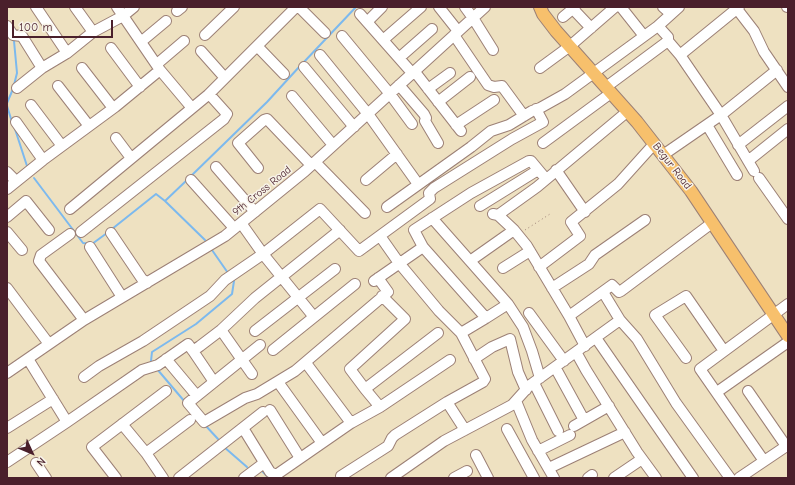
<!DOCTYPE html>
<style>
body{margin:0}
#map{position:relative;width:795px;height:485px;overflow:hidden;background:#eee1c1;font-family:"Comic Neue",sans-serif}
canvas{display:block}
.frame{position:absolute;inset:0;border:8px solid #4a1f2b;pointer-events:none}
.north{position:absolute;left:12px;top:433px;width:40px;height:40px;-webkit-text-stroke:3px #f7f3e8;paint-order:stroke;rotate:134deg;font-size:11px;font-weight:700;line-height:16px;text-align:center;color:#4a1f2b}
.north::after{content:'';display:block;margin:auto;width:14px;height:18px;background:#4a1f2b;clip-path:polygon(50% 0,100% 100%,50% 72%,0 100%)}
.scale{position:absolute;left:12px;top:20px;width:101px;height:18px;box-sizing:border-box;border:2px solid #4a1f2b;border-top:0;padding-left:5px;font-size:12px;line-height:14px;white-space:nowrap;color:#4a1f2b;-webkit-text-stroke:3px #f7f3e8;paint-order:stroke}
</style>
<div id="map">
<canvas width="795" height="485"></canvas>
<div class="frame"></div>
<div class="north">N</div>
<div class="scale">100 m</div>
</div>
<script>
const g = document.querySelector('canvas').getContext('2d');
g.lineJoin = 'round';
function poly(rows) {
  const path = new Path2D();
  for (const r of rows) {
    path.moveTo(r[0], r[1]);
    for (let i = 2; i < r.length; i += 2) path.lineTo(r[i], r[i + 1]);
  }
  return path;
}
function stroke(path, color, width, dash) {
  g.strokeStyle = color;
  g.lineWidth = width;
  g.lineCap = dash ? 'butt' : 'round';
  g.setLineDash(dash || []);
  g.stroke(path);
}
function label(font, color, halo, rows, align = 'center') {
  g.font = font + ' "Comic Neue",sans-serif';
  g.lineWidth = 3;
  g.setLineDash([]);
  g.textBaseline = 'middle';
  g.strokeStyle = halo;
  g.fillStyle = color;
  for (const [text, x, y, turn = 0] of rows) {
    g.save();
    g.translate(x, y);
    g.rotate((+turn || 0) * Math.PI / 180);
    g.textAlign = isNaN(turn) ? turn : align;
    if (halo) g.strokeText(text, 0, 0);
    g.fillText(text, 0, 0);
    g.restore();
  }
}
stroke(poly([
 [303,63,356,7],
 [7,103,13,89,17,73,14,41,12,39],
 [7,106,12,122],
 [14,126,27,166],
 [190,177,267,102,300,66],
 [34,178,83,243,92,244,107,233],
 [165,201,187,180],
 [112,229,156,194,165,201,205,240],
 [212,250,228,273],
 [153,364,151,361,152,352,196,324,232,294,234,281],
 [157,369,185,402],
 [205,425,218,439],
 [224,447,247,467],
 [261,470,269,478]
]), '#7cb9ee', 2);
const minor = poly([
 [36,7,67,53],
 [75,7,93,32],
 [117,7,160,70,192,108],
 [299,7,325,33],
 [439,7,458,31],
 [465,7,473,18,493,50],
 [621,7,644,36],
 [663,7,671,14],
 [787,7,788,7],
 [573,9,591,28],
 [737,9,754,31,764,52,788,87],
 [177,11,182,7],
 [360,14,413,74],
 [563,17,575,7],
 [367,22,382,7],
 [7,26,13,35,22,36,42,68],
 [658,26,668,37,668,41],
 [205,35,234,7],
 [454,35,488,85,494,87,502,86,524,116],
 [342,36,390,94,412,124],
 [383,40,421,7],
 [142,41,166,21],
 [257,46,284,74],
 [111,48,140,87],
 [201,51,225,78],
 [320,55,368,114,418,184],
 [680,55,739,7],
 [399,58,432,29],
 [157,64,184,41],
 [304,67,354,127],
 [82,68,113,108],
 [540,68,570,46,615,7],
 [415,72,461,131],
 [399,85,424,114,426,118,425,121,438,143],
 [58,86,89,126],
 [606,87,668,41,680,55,721,115,754,171],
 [17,88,42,68,67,53,93,32,123,16,134,7],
 [428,89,450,73],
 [292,96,333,145],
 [438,102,470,77],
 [31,105,62,146],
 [16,122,43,160],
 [456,125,494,100],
 [707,125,737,175],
 [116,138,131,158],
 [543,143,611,93],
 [738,145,788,106],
 [663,155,721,115,777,70],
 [748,161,788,129],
 [315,162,365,213],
 [216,167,255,212],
 [258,168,238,143,264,120,267,119,311,165],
 [556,170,585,212],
 [7,172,16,181],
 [759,178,788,219],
 [191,180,234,228],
 [366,180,397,154],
 [7,189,43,160,115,107,160,70],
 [480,206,538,170],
 [387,207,471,147,491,131,509,125,532,111,540,108,565,94,658,26,679,7],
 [70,209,208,95,296,7],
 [493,214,498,215,514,230,527,246,569,316,585,346],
 [498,215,537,187,628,111],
 [7,217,26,201,49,230],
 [432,218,508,304,523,327,532,351,540,378],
 [241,223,263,254,314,317],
 [7,232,22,250],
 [81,232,224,119,227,114,209,94],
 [111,233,142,279,147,283],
 [70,234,41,255,39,261,84,320],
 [90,247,122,297],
 [470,261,514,230],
 [539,267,580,236,571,222,618,184,654,144],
 [503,268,530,251],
 [374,281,423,247],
 [7,288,49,344],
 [552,288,589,264,595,255,645,220],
 [603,292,620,320,637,339,676,403,730,478],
 [529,313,564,361],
 [569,316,612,285,619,292,621,291,712,223],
 [486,318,423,247,414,230,471,193,529,161,531,161,546,179],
 [221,330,252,374],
 [255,331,335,269],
 [461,333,486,318,508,304],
 [596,338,693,478],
 [260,345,188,403,204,422,245,398,257,394,295,371,388,292,378,278],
 [273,350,355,284],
 [193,351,214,382],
 [576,352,586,370,637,452,656,478],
 [686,358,655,315,686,296,724,351],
 [28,359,67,422],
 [166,359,197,396],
 [474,359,492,347,510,339,518,372,526,390],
 [306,363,351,423],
 [555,367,584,420],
 [7,373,84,320,225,236,305,171,485,7],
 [84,377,99,366,143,341,210,296,225,280,263,254,320,209,359,251,430,199,429,193,434,188,512,139,543,122,536,109],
 [278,382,322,443],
 [534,383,558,431],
 [365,389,350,369,405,319,382,296],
 [748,391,786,446],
 [717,392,788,342],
 [516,401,532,440,554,478],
 [447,402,465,430],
 [380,407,365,389,438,333],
 [270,410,300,458],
 [122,424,146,453,163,478],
 [574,426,609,406],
 [7,428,53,399],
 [243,428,270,472,276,475,351,423,380,407,450,360],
 [507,429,534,478],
 [538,451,570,435],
 [146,453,190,420],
 [476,455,488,478],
 [764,461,700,369,788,304],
 [7,462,67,422,142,370,158,365,188,344,193,351,200,346,221,330,255,298,340,230],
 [36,463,46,478],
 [549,468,625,432],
 [341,476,388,446,392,438,395,435,447,402,483,382,485,379,461,333,439,311,399,263,380,236],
 [116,478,92,447,166,391],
 [179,478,263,412],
 [244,478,264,463],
 [391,478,444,441,512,405,530,385,620,320],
 [454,478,467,471],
 [588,478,592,475],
 [614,478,642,459],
 [739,478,788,445]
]);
const major = poly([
 [540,7,543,14,556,31,637,122,691,191,788,336]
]);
stroke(minor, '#9c8076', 12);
stroke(major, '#9c8076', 14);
stroke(poly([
 [525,230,550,214]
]), '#9c8076', 1, [1, 3]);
stroke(minor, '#fff', 10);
stroke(major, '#f7c06c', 12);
label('11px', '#4a1f2b', '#f7f3e8', [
 ["Begur Road",672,166,52],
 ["9th Cross Road",262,191,-39]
]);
</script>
